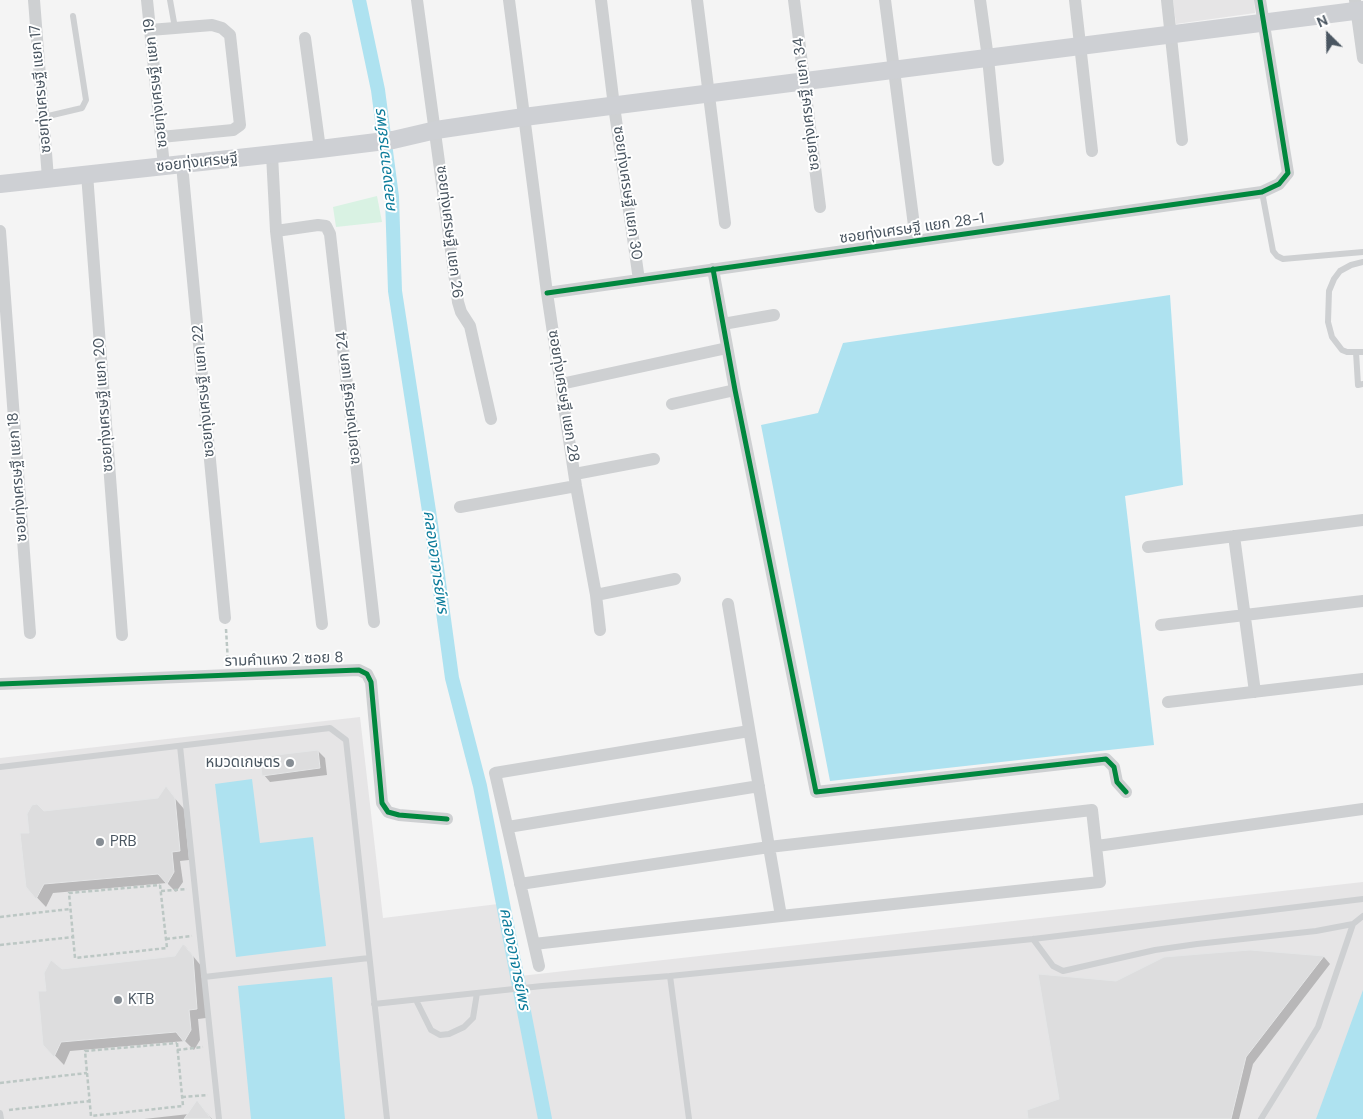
<!DOCTYPE html>
<meta charset="utf-8">
<style>
body{margin:0}
#map{position:relative;width:1363px;height:1119px;overflow:hidden;background:#f4f4f4;font-family:"DM Sans",sans-serif}
canvas{display:block}
.north{position:absolute;left:1303px;top:10px;width:50px;height:50px;-webkit-text-stroke:4px #fff;paint-order:stroke;rotate:337deg;font-size:14px;font-weight:700;line-height:20px;text-align:center;color:#4a5661}
.north::after{content:'';display:block;margin:auto;width:18px;height:22px;background:#4a5661;clip-path:polygon(50% 0,100% 100%,50% 72%,0 100%)}
</style>
<div id="map">
<canvas width="1363" height="1119"></canvas>
<div class="north">N</div>
</div>
<script>
const g = document.querySelector('canvas').getContext('2d');
g.lineJoin = 'round';
function paint(path, color) {
  g.fillStyle = color;
  g.fill(path, 'evenodd');
}
function poly(rows) {
  const path = new Path2D();
  for (const r of rows) {
    path.moveTo(r[0], r[1]);
    for (let i = 2; i < r.length; i += 2) path.lineTo(r[i], r[i + 1]);
  }
  return path;
}
function stroke(path, color, width, dash) {
  g.strokeStyle = color;
  g.lineWidth = width;
  g.lineCap = dash ? 'butt' : 'round';
  g.setLineDash(dash || []);
  g.stroke(path);
}
function label(font, color, halo, rows, align = 'center') {
  g.font = font + ' "DM Sans","Noto Sans Thai",sans-serif';
  g.lineWidth = 4;
  g.setLineDash([]);
  g.textBaseline = 'middle';
  g.strokeStyle = halo;
  g.fillStyle = color;
  for (const [text, x, y, turn = 0] of rows) {
    g.save();
    g.translate(x, y);
    g.rotate((+turn || 0) * Math.PI / 180);
    g.textAlign = isNaN(turn) ? turn : align;
    if (halo) g.strokeText(text, 0, 0);
    g.fillText(text, 0, 0);
    g.restore();
  }
}
paint(poly([
 [1173,0,1254,0,1255,13,1176,24],
 [360,717,383,918,498,904,511,977,1363,882,1363,1119,0,1119,0,758]
]), '#e6e5e6');
paint(poly([
 [377,196,382,222,336,227,333,207]
]), '#d9f2e3');
paint(poly([
 [1170,295,1183,485,1125,496,1154,745,830,781,761,425,818,413,843,343],
 [252,779,260,843,313,837,326,946,236,957,215,784],
 [332,977,345,1119,251,1119,238,986],
 [1363,990,1363,1119,1316,1119]
]), '#aee2f0');
paint(poly([
 [318,751,325,758,327,775,270,782,264,775],
 [166,788,184,809,189,860,180,861,183,882,176,892,167,883,53,893,46,907,27,887,30,834,44,813,158,799],
 [184,945,202,967,206,1018,198,1019,200,1040,194,1050,185,1041,70,1051,64,1065,45,1045,48,992,61,971,176,957],
 [1250,952,1324,957,1330,964,1253,1064,1239,1119,1029,1119,1061,1100,1116,982],
 [197,1102,212,1119,144,1119,189,1114]
]), '#0003');
stroke(poly([
 [359,0,378,90,392,197,395,291,431,524,452,678,480,786,545,1119]
]), '#aee2f0', 14);
const building = poly([
 [318,750,320,768,262,776,260,757,318,750],
 [166,786,175,798,180,851,172,852,174,872,167,884,158,874,44,884,36,899,26,887,20,833,29,833,27,814,32,805,37,804,44,811,158,798,166,786],
 [183,944,193,956,197,1009,189,1010,191,1030,184,1042,176,1032,61,1042,54,1057,43,1045,38,991,46,991,44,973,51,960,62,969,175,956,183,944],
 [1250,950,1324,956,1246,1057,1231,1119,1028,1119,1027,1110,1059,1099,1038,974,1116,981,1164,957,1250,950],
 [197,1100,211,1119,184,1119,197,1100]
]);
paint(building, '#ddddde');
stroke(building, '#e5e6e7', 1);
stroke(poly([
 [226,629,228,663],
 [160,885,167,948,75,958,69,893,160,885],
 [161,891,187,889],
 [0,917,70,909],
 [166,939,192,936],
 [0,945,73,937],
 [177,1043,183,1106,91,1116,85,1051,177,1043],
 [177,1050,203,1047],
 [0,1083,87,1073],
 [182,1097,208,1095],
 [9,1110,90,1101]
]), '#bcc7c4', 2.5, [4, 2.5]);
stroke(poly([
 [170,0,175,28],
 [44,117,82,108,86,100,73,16],
 [1262,192,1273,251,1277,256,1283,259,1363,252],
 [1356,352,1347,352,1342,350,1332,337,1328,322,1329,291,1334,279,1340,271,1351,265,1363,262],
 [1363,352,1356,352,1358,385,1363,384],
 [180,746,219,1119],
 [0,767,330,728,346,740,387,1119],
 [1033,939,1053,966,1063,971,1155,950,1197,944,1316,931,1353,924,1363,916],
 [670,976,689,1119],
 [204,977,369,958],
 [416,1000,431,1030,440,1035,449,1034,464,1027,473,1018,477,993],
 [374,1004,542,986,670,976,1033,939,1363,899],
 [0,1113,1,1119],
 [1261,1119,1318,1027,1353,924]
]), '#ced0d2', 6);
stroke(poly([
 [34,0,48,178],
 [147,0,164,166],
 [417,0,458,302,461,312,470,326,491,419],
 [509,0,547,293,576,486,596,595,675,579],
 [601,0,614,106,639,280],
 [697,0,725,223],
 [794,0,820,207],
 [885,0,916,241],
 [980,0,988,58,998,160],
 [1075,0,1092,151],
 [1167,0,1182,140],
 [1355,0,1363,58],
 [150,30,212,25,222,28,230,35,240,125,233,130,161,137],
 [305,38,320,149],
 [272,155,276,231,322,624],
 [182,165,225,618],
 [87,174,122,635],
 [0,231,30,633],
 [276,231,318,225,326,226,330,234,374,622],
 [713,269,735,390,816,792,1106,759,1114,767,1117,782,1126,792],
 [547,293,1262,192,1279,184,1288,173,1260,0],
 [723,324,774,315],
 [561,384,727,348],
 [672,404,735,390],
 [575,474,654,459],
 [460,507,576,486],
 [1234,536,1255,692],
 [1148,547,1363,520],
 [596,595,600,630],
 [1161,625,1363,601],
 [0,684,359,670,367,674,371,682,382,803,388,812,399,815,447,819],
 [1168,702,1363,679],
 [1092,810,1100,882,781,916,769,847,1092,810],
 [508,827,759,786],
 [1097,846,1363,809],
 [520,884,769,847,728,604],
 [534,944,781,916],
 [539,966,495,773,749,731]
]), '#ced0d2', 12);
stroke(poly([
 [0,184,320,149,393,140,436,130,524,117,1363,10]
]), '#ced0d4', 18);
stroke(poly([
 [713,269,735,390,816,792,1106,759,1114,767,1117,782,1126,792],
 [547,293,1262,192,1279,184,1288,173,1260,0],
 [0,684,359,670,367,674,371,682,382,803,388,812,399,815,447,819]
]), '#00873e', 5);
for (const [x, y, r, color] of [
 [290,763,5,"#868d94"],
 [100,842,5,"#868d94"],
 [118,1000,5,"#868d94"]
]) {
  const dot = new Path2D();
  dot.arc(x, y, r, 0, 2 * Math.PI);
  g.fillStyle = color;
  g.fill(dot);
  stroke(dot, '#fff', 2);
}
label('15px', '#4a5661', '#fff', [
 ["ซอยทุ่งเศรษฐี แยก 19",156,83,-96],
 ["ซอยทุ่งเศรษฐี แยก 17",41,89,-95],
 ["ซอยทุ่งเศรษฐี แยก 34",807,104,-97],
 ["ซอยทุ่งเศรษฐี",197,163,-6],
 ["ซอยทุ่งเศรษฐี แยก 30",627,193,82],
 ["ซอยทุ่งเศรษฐี แยก 28-1",912,229,-8],
 ["ซอยทุ่งเศรษฐี แยก 26",449,232,83],
 ["ซอยทุ่งเศรษฐี แยก 22",204,391,-95],
 ["ซอยทุ่งเศรษฐี แยก 28",563,396,81],
 ["ซอยทุ่งเศรษฐี แยก 24",349,398,-96],
 ["ซอยทุ่งเศรษฐี แยก 20",104,405,-94],
 ["ซอยทุ่งเศรษฐี แยก 18",18,477,-94],
 ["รามคำแหง 2 ซอย 8",284,660,-2]
]);
label('15px', '#4a5661', '#fff', [
 ["หมวดเกษตร",280,763,"right"],
 ["PRB",110,842],
 ["KTB",128,1000]
], 'left');
label('italic 16px', '#0c7c9b', '#fff', [
 ["คลองอาจารย์พร",386,161,-96],
 ["คลองอาจารย์พร",435,562,82],
 ["คลองอาจารย์พร",514,959,79]
]);
</script>
